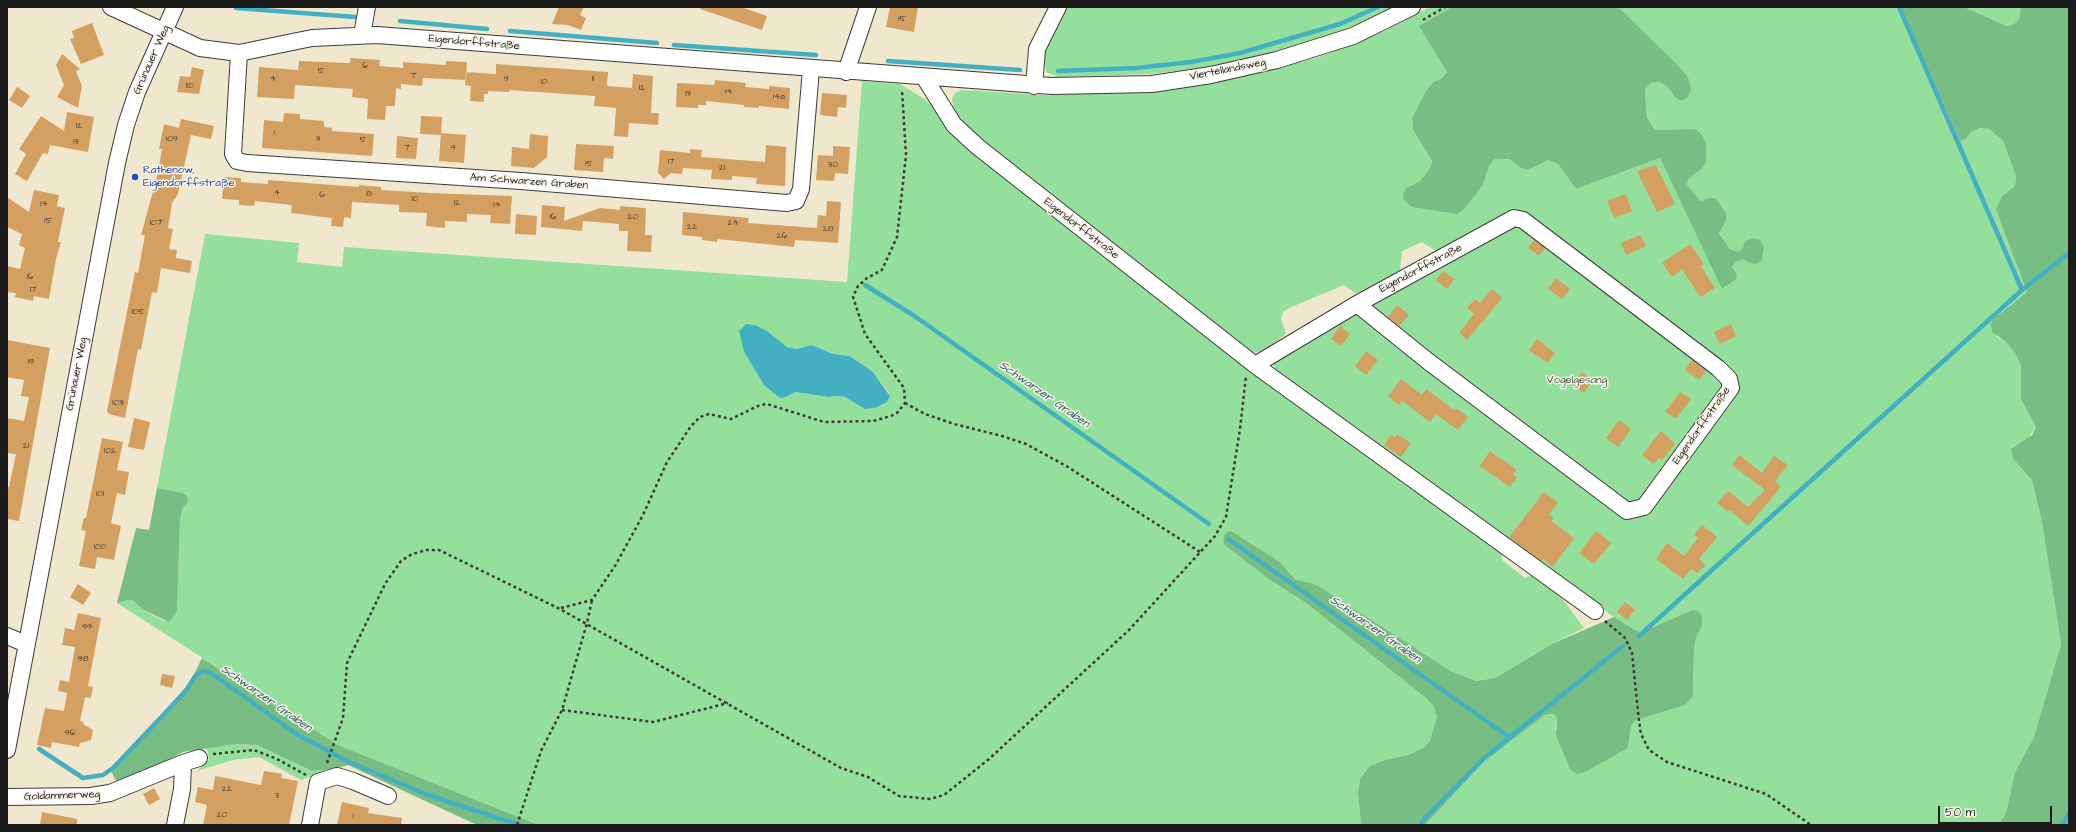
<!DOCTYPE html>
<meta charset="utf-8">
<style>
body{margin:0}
#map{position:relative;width:2076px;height:832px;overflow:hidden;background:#efe8cf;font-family:"Architects Daughter",sans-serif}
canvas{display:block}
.frame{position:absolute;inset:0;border:8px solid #1c1c1c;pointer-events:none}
.scale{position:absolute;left:1938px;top:806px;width:114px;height:18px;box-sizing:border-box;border:2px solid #1c1c1c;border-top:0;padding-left:5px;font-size:12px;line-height:14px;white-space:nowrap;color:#1c1c1c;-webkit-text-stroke:3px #f7f3e8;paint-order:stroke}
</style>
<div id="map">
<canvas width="2076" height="832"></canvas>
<div class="frame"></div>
<div class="scale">50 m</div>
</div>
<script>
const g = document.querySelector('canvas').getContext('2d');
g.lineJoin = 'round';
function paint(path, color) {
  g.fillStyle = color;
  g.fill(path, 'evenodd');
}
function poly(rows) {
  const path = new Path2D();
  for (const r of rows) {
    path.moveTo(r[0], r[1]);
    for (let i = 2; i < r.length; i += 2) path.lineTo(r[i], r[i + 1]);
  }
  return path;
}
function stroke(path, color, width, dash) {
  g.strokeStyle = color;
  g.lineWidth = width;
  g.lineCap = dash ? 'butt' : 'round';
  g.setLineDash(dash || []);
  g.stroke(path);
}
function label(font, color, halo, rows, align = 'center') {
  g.font = font + ' "Architects Daughter",sans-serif';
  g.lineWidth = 3;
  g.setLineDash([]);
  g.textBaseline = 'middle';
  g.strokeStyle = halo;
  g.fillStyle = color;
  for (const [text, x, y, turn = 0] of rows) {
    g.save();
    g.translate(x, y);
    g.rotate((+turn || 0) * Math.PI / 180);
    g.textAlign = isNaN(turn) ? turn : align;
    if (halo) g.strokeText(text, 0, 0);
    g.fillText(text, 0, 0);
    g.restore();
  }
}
paint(poly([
 [1065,7,1397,7,1347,29,1274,52,1213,66,1151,74,1058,77,1046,72,1044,51],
 [1430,7,1452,7,1444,12,1447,72,1442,78,1433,82,1426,91,1412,118,1413,130,1432,161,1430,168,1420,181,1406,188,1483,185,1489,166,1495,159,1503,158,1509,159,1521,168,1528,170,1548,160,1558,164,1576,189,1660,158,1723,289,1737,274,1732,267,1736,262,1744,259,1744,248,1738,252,1730,249,1719,232,1726,221,1726,213,1716,198,1709,198,1701,201,1687,185,1689,178,1699,171,1695,129,1655,130,1647,116,1645,90,1651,83,1659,82,1667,86,1675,97,1688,77,1678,65,1616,7,1901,7,1960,141,1966,139,1971,132,1980,128,1989,129,2003,141,2016,176,2015,186,2001,197,1996,210,2027,292,1993,318,1997,337,2006,342,2015,353,2021,366,2021,399,2036,427,2013,459,2032,480,2042,522,2061,644,2034,737,2015,772,2006,813,1998,825,1425,825,1484,762,1545,715,1553,714,1557,718,1555,730,1628,748,1631,726,1636,720,1693,696,1694,648,1696,638,1702,626,1692,610,1640,633,1614,617,1275,369,1272,360,1439,253,1422,242,1402,251,1400,270,1362,292,1355,293,1344,285,1289,308,1283,312,1281,319,1286,334,1264,351,1252,353,973,133,954,111,952,99,955,93,961,90,1045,95,1149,91,1213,83,1316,58,1351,45,1385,31],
 [1964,7,2021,7,2019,19,2014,24,2007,26],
 [862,81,900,84,926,100,936,111,1502,548,1502,560,1525,578,1534,574,1558,593,1584,628,1552,644,1495,678,1476,681,1451,671,1317,585,1295,579,1280,562,1228,531,1223,541,1270,580,1306,603,1426,698,1434,706,1438,717,1430,741,1423,748,1411,754,1385,760,1370,766,1360,778,1358,793,1361,825,539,825,338,745,117,603,129,600,134,601,142,609,164,621,177,611,180,519,183,507,183,493,157,488,205,234,299,243,297,262,342,267,344,247,847,282],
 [740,329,767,331,787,347,797,349,812,345,833,354,850,356,873,372,889,393,875,408,865,409,845,397,837,396,829,397,795,392,786,397,764,385,744,352],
 [237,744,257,745,312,771,333,769,301,780,259,757,233,760,197,771,209,760,207,748]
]), '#95df9c');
paint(poly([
 [1452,7,1616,7,1621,10,1678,65,1688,77,1691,90,1687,98,1681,101,1675,97,1667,86,1659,82,1651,83,1645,90,1647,117,1655,130,1695,129,1702,135,1706,144,1706,163,1699,171,1689,178,1687,185,1701,201,1709,198,1716,198,1726,213,1726,221,1719,233,1730,249,1738,252,1743,248,1745,241,1753,238,1760,240,1764,248,1761,262,1755,264,1749,263,1744,259,1736,262,1732,267,1737,274,1736,279,1722,289,1660,158,1576,189,1558,164,1548,160,1528,170,1521,168,1509,159,1495,159,1489,166,1483,185,1463,210,1457,214,1412,207,1404,200,1403,194,1406,188,1420,181,1430,168,1432,161,1413,130,1412,118,1426,91,1433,82,1442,78,1447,72,1419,26],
 [1901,7,1964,7,2007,26,2014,24,2019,19,2021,7,2069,7,2069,825,1998,825,2006,813,2015,772,2034,737,2061,644,2042,522,2032,480,2013,459,2011,449,2032,435,2036,427,2021,399,2021,366,2015,353,2006,342,1992,332,1991,324,1993,319,2027,292,1996,210,2001,197,2015,186,2016,176,2003,141,1989,129,1980,128,1971,132,1966,139,1960,141],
 [157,488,183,493,187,496,188,502,183,507,180,519,177,611,169,622,142,609,134,601,129,600,117,603,136,528,149,530],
 [1228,531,1231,531,1280,562,1295,579,1317,585,1451,671,1476,681,1495,678,1552,644,1614,617,1640,633,1692,610,1698,611,1702,616,1702,626,1696,638,1694,648,1693,696,1685,705,1636,720,1631,726,1628,748,1583,773,1577,774,1570,769,1556,735,1557,718,1553,714,1545,715,1484,762,1425,825,1361,825,1358,793,1360,778,1370,766,1385,760,1411,754,1423,748,1430,741,1437,717,1434,707,1426,698,1306,603,1270,580,1225,545,1223,541,1224,536],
 [202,658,338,745,539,825,477,825,348,765,333,769,312,771,257,745,237,744,183,752,119,786,111,771,191,681]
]), '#78be84');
paint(poly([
 [746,324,755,325,767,331,787,347,797,349,812,345,833,354,850,356,873,372,890,396,887,402,875,408,865,409,845,397,837,396,829,397,795,392,786,397,780,398,764,385,744,352,739,331]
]), '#43b0c1');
stroke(poly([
 [1899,7,2022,290],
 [236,8,355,17],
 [400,21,487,29],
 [510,31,657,43],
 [674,45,816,55],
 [888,61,1020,70],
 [1058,71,1136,68,1191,62,1240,53,1340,24,1378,7],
 [865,285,916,317,1209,524],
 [1228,539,1509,737],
 [1639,636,2022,290,2069,253],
 [39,749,83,778,103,775,113,768,185,692,196,675,204,671,211,673,298,735,349,762,428,795,519,825],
 [1421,825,1424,819,1484,758,1623,646],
 [2062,825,2069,814]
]), '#43b0c1', 4.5);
paint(poly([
 [559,7,584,7,580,15,586,18,581,30,568,25,552,24],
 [700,7,741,7,767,16,762,30,700,9],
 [890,7,918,7,914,32,886,27],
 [92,23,104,55,81,64,70,39,74,38,72,31],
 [62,54,80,69,76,71,82,86,78,108,57,97,64,85,56,65],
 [350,58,380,60,379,66,403,68,403,62,446,65,446,61,467,62,466,80,423,78,422,86,401,84,401,89,396,88,395,106,386,106,385,120,367,119,368,99,352,97,353,89,295,85,294,99,257,97,259,67,298,70,299,61,350,63],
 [496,64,608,72,607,86,632,88,633,74,653,76,651,113,659,113,658,125,629,123,628,137,614,136,616,108,594,106,595,96,509,90,509,92,488,91,488,94,484,94,484,102,470,101,471,86,465,85,466,72,496,74],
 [192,67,204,70,199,94,177,92,180,76,190,77],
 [715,80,746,83,745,87,769,89,769,86,790,88,789,109,759,106,759,108,744,107,744,105,706,101,706,105,698,105,698,108,676,107,677,83,714,85],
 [17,87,30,96,22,108,9,100],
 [822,93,847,95,846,108,838,107,837,117,820,115],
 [67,112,94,117,88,152,50,145,48,154,43,153,27,181,15,174,26,154,19,149,41,116,64,131],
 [284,113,300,114,300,119,324,121,324,127,332,128,332,131,374,134,372,156,262,148,264,120,283,122],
 [421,116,442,117,441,135,420,134],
 [181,119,214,126,211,139,191,135,178,194,172,203,168,228,173,229,169,249,177,250,176,258,192,261,190,273,161,268,157,293,152,292,141,350,138,349,125,418,109,414,107,411,135,272,138,273,145,235,141,235,157,177,162,149,159,149,164,124,179,128],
 [441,133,466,135,464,163,439,161],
 [530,134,548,136,547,157,534,168,511,166,512,147,529,149],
 [397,136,418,138,416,159,396,158],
 [576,144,614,146,613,159,604,158,603,172,574,170],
 [766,145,786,147,785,186,756,184,757,178,732,176,732,180,711,179,712,170,683,168,682,174,671,173,664,179,658,173,660,150,690,153,690,149,702,150,701,157,765,162],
 [833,146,850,147,848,174,835,173,834,181,816,180,818,155,833,156],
 [1656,165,1675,204,1657,212,1637,171],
 [224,177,241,178,241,182,268,184,268,180,359,187,359,185,381,187,381,190,430,193,512,196,510,224,490,223,491,215,467,214,467,222,445,221,445,228,426,226,427,213,399,212,399,205,352,202,351,218,344,217,343,227,331,226,332,218,291,213,292,205,255,201,254,206,239,205,239,200,222,199],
 [34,190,59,195,57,206,65,208,58,242,61,242,56,259,49,299,34,296,33,301,15,297,16,293,7,292,7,266,20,269,25,248,19,245,22,234,7,227,7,197,29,212],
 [1626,194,1632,211,1614,218,1607,201],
 [827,201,841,202,838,243,795,240,794,247,717,239,717,242,702,240,702,237,682,235,683,212,749,218,748,223,817,228,818,215,826,216],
 [542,205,565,207,564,221,600,208,620,210,620,206,646,208,645,235,652,235,651,252,627,251,628,231,619,231,619,224,583,221,582,231,541,227],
 [516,214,537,216,536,235,515,234],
 [1640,235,1646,246,1626,255,1621,243],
 [1534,240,1545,248,1539,256,1528,248],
 [1690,244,1704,264,1701,266,1715,288,1700,297,1682,269,1672,277,1662,263],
 [1443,271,1454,279,1447,289,1436,280],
 [1556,278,1570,289,1562,299,1548,289],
 [1492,289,1502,298,1467,340,1459,333,1474,314,1467,308,1475,299,1480,303],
 [1397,305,1409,315,1399,326,1388,317],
 [1731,324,1736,336,1720,344,1714,332],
 [1340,326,1350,334,1341,346,1331,339],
 [1537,339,1555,353,1548,363,1529,350],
 [7,340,50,348,19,521,7,519,7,487,9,487,16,454,7,453,7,418,24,421,29,397,21,396,24,380,7,377],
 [1366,351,1378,360,1366,375,1355,366],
 [1692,360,1706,371,1699,380,1685,370],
 [1582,372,1592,380,1584,393,1572,385],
 [1401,379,1422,395,1426,389,1454,410,1456,408,1468,417,1458,430,1436,414,1430,422,1402,401,1399,405,1388,396],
 [1680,392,1691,399,1676,419,1665,412],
 [134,418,150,422,144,450,128,447],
 [1619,420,1631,429,1618,447,1606,438],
 [1661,431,1675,444,1662,460,1659,458,1654,464,1642,455],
 [1397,434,1411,443,1401,457,1384,445,1391,435,1395,438],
 [102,438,123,442,117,470,129,472,125,495,117,493,111,523,121,526,114,560,97,557,95,569,79,566,86,531,81,530,84,518,86,518],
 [1490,451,1517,470,1513,475,1517,477,1510,487,1480,466],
 [1739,455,1762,473,1774,456,1788,465,1775,481,1781,487,1748,526,1730,510,1728,512,1717,503,1728,491,1748,507,1765,490,1732,465],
 [1544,492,1558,503,1549,514,1554,518,1551,521,1574,538,1553,567,1543,559,1541,561,1509,537],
 [1702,525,1717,537,1699,559,1706,565,1697,573,1691,569,1683,579,1656,559,1667,543,1684,556,1698,538,1694,535],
 [1596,531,1611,543,1594,564,1579,553],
 [78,584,91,593,83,605,70,597],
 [1625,602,1635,610,1627,620,1617,612],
 [78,613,101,618,88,686,93,687,91,698,85,697,80,721,84,722,83,724,93,730,91,740,80,743,79,747,52,742,51,748,37,745,45,708,64,711,67,693,58,691,60,680,69,682,75,647,62,645,65,628,74,630],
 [162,674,175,676,172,688,160,685],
 [264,771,282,774,281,778,298,781,289,825,203,825,207,805,195,802,198,787,213,790,215,776,261,785],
 [154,788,160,799,149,805,143,794],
 [342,802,369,808,368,813,402,818,401,825,337,825],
 [42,812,77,819,77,825,40,825]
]), '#d4a061');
const minor = poly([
 [111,7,200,48,239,53,312,38,377,35,1052,86,1152,84,1211,75,1277,60,1353,36,1412,7],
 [362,35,367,7],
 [239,53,233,154,237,161,247,163,521,181,787,203,796,201,801,189,811,69],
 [846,72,868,7],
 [924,77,954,125,978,147,1255,365,1595,611],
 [1034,86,1037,49,1058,7],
 [1255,365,1357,304,1514,218,1523,220,1718,368,1729,379,1731,388,1644,507,1627,511,1429,362,1357,304],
 [7,636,26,644],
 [7,750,117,163,126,125,137,92,175,7],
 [7,797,91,796,110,793,183,763],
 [175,825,182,789,183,763,199,758],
 [310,825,318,782,337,776,353,781,388,796]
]);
stroke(minor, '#3c3b37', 18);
stroke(poly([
 [1423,20,1445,7],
 [905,403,925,414,954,424,1002,436,1026,444,1068,467,1200,552],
 [561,608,592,600,615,566,643,515,667,462,691,426,700,417,709,414,731,419,760,405,767,404,824,422,873,421,891,416,897,413,905,403,904,388,865,334,853,297,858,286,867,278,882,270,897,237,906,155,902,90],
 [1605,621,1625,638,1632,653,1639,721,1641,734,1649,750,1667,762,1766,794,1811,825],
 [562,710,653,722,728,703],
 [213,754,254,750,277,759,306,775],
 [327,763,343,718,347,663,385,584,401,561,412,554,427,550,439,550,560,609,841,768,868,777,899,796,930,799,944,795,989,759,1129,630,1215,536,1226,517,1240,429,1246,376],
 [517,825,541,751,562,710,587,623,592,600]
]), '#3c3b37', 2.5, [3, 3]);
stroke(minor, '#fff', 16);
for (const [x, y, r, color] of [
 [135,177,4,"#1a4fb4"]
]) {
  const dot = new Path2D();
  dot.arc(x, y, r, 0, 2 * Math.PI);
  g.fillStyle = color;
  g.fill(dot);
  stroke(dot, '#f7f3e8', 1.5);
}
label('9px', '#4a3d2d', null, [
 ["15",902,19],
 ["6",365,66],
 ["5",321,71],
 ["7",413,76],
 ["4",273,79],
 ["9",506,79],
 ["11",593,79],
 ["10",544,82],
 ["110",190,86],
 ["12",642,88],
 ["14",729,92],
 ["13",688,94],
 ["14a",779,97],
 ["12",79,126],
 ["1",274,133],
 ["109",172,139],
 ["3",318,139],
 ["5",363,140],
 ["13",76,142],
 ["7",407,148],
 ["9",453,148],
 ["17",671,162],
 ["15",589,164],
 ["30",833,165],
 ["21",722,168],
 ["4",277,193],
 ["8",369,194],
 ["6",322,195],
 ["10",415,199],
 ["12",457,203],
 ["14",44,204],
 ["14",497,205],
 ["16",553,217],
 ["20",633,217],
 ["15",48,221],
 ["107",156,223],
 ["24",733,223],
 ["22",692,227],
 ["28",828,229],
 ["26",782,236],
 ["16",30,277],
 ["17",33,290],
 ["105",138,312],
 ["19",31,362],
 ["103",118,403],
 ["21",26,446],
 ["102",110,451],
 ["101",100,494],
 ["100",100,547],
 ["99",87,627],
 ["98",83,659],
 ["96",70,733],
 ["22",227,789],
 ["3",277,796],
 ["20",222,815],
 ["1",353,816]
]);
label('11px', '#1c1c1c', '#f7f3e8', [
 ["Eigendorffstraße",474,43,5],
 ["Grünauer Weg",152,60,-66],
 ["Viertellandsweg",1228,70,-11],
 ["Am Schwarzen Graben",529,182,4],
 ["Eigendorffstraße",1081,229,38],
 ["Eigendorffstraße",1421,269,-28],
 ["Grünauer Weg",77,374,-79],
 ["Eigendorffstraße",1702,426,-55],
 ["Goldammerweg",62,796,-2]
]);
label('11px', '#164399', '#f7f3e8', [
 ["Rathenow,",143,171],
 ["Eigendorffstraße",143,184]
], 'left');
label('11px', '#405642', '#f7f3e8', [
 ["Vogelgesang",1577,381]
]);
label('italic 12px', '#2c575e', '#f7f3e8', [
 ["Schwarzer Graben",1044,395,35],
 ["Schwarzer Graben",1375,630,35],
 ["Schwarzer Graben",266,699,35]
]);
</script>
